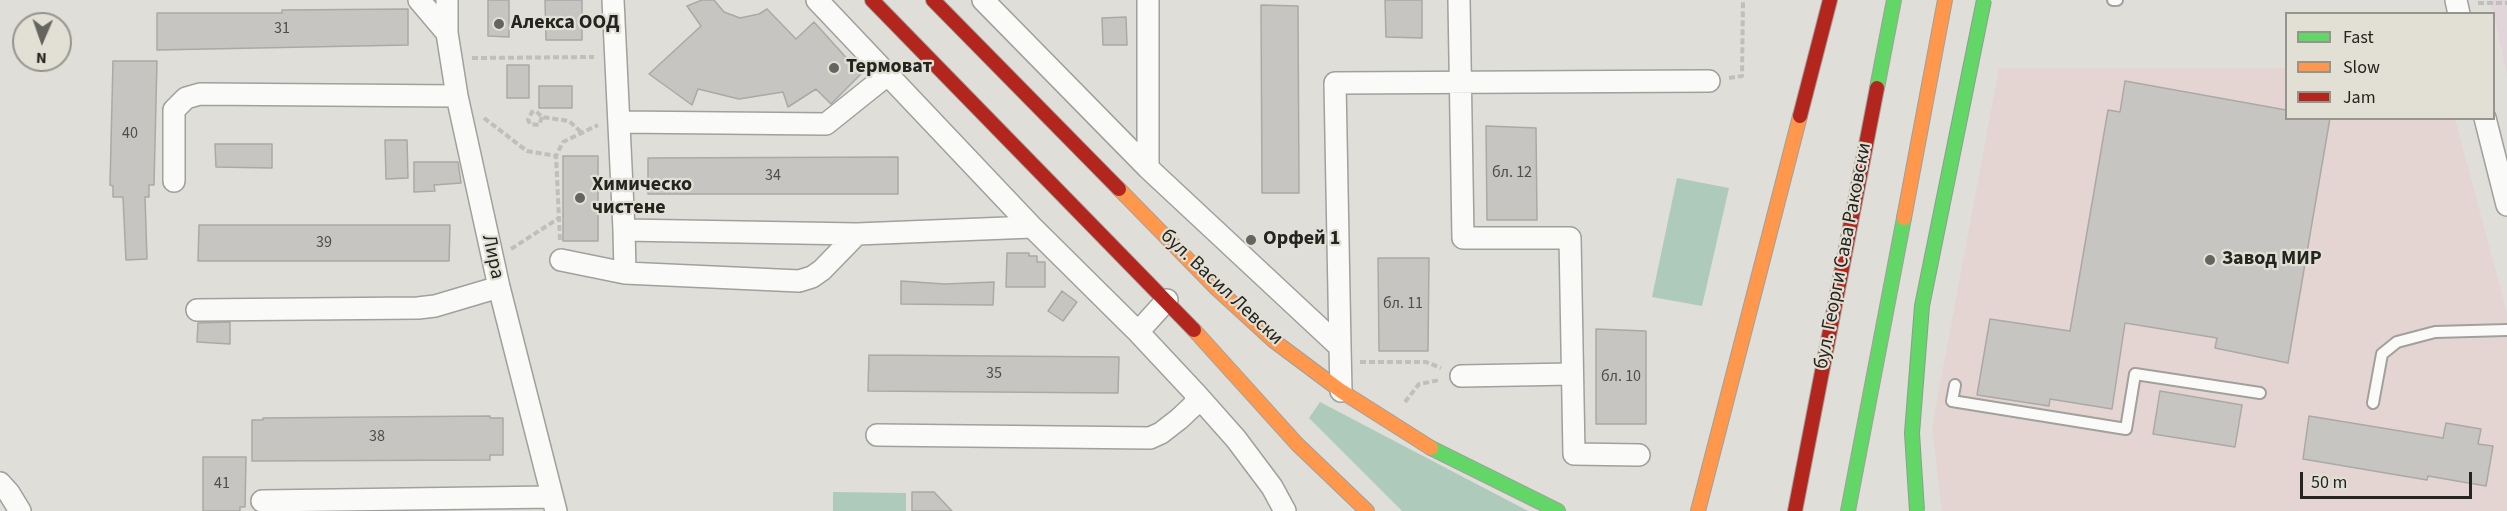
<!DOCTYPE html>
<meta charset="utf-8">
<style>
body{margin:0}
#map{position:relative;width:2507px;height:511px;overflow:hidden;background:#dfded8;font-family:"Source Sans 3",sans-serif}
canvas{display:block}
.legend{position:absolute;left:2285px;top:12px;width:210px;height:108px;box-sizing:border-box;background:#e2e0d5;border:2px solid #96958d;margin:0;padding:8px 10px;list-style:none;font-size:18px;color:#242420}
.legend li{display:flex;align-items:center;gap:12px;height:30px}
.legend b{width:30px;border:2px solid #96958d}
.north{position:absolute;left:12px;top:12px;width:60px;height:60px;box-sizing:border-box;background:#e2e0d5;border:2px solid #96958d;border-radius:50%;rotate:182deg;font-size:16px;font-weight:700;line-height:24px;text-align:center;color:#242420}
.north::after{content:'';display:block;margin:auto;width:21px;height:27px;background:#656560;clip-path:polygon(50% 0,100% 100%,50% 72%,0 100%)}
.scale{position:absolute;left:2300px;top:472px;width:172px;height:27px;box-sizing:border-box;border:3px solid #242420;border-top:0;padding-left:8px;font-size:18px;line-height:21px;white-space:nowrap;color:#242420;-webkit-text-stroke:4px #e2e0d5;paint-order:stroke}
</style>
<div id="map">
<canvas width="2507" height="511"></canvas>
<ul class="legend">
<li><b style="height:8px;background:#63d668"></b>Fast</li>
<li><b style="height:8px;background:#ff974d"></b>Slow</li>
<li><b style="height:8px;background:#b3261e"></b>Jam</li>
</ul>
<div class="north">N</div>
<div class="scale">50 m</div>
</div>
<script>
const g = document.querySelector('canvas').getContext('2d');
g.lineJoin = 'round';
function paint(path, color) {
  g.fillStyle = color;
  g.fill(path, 'evenodd');
}
function poly(rows) {
  const path = new Path2D();
  for (const r of rows) {
    path.moveTo(r[0], r[1]);
    for (let i = 2; i < r.length; i += 2) path.lineTo(r[i], r[i + 1]);
  }
  return path;
}
function stroke(path, color, width, dash) {
  g.strokeStyle = color;
  g.lineWidth = width;
  g.lineCap = dash ? 'butt' : 'round';
  g.setLineDash(dash || []);
  g.stroke(path);
}
function label(font, color, halo, rows, align = 'center') {
  g.font = font + ' "Source Sans 3",sans-serif';
  g.lineWidth = 4.5;
  g.setLineDash([]);
  g.textBaseline = 'middle';
  g.strokeStyle = halo;
  g.fillStyle = color;
  for (const [text, x, y, turn = 0] of rows) {
    g.save();
    g.translate(x, y);
    g.rotate((+turn || 0) * Math.PI / 180);
    g.textAlign = isNaN(turn) ? turn : align;
    if (halo) g.strokeText(text, 0, 0);
    g.fillText(text, 0, 0);
    g.restore();
  }
}
paint(poly([
 [1999,68,2286,68,2286,118,2455,119,2507,313,2507,511,1942,511,1932,427]
]), '#e4d5d3');
paint(poly([
 [2489,0,2507,0,2507,75,2494,14]
]), '#e2d5d9');
paint(poly([
 [1677,178,1729,188,1702,306,1652,297],
 [1320,402,1528,511,1402,511,1309,418],
 [833,492,906,493,906,511,833,511]
]), '#aecaba');
const building = poly([
 [488,0,509,0,509,37,488,36,488,0],
 [545,0,582,0,582,40,546,40,545,0],
 [702,0,714,0,724,12,740,18,759,14,767,9,796,39,814,22,861,74,831,104,816,89,788,107,783,92,739,99,698,89,692,105,649,74,701,26,687,6,702,0],
 [1385,0,1422,0,1422,38,1386,37,1385,0],
 [1261,5,1298,6,1299,193,1262,193,1261,5],
 [408,9,408,45,157,50,157,13,282,13,282,10,408,9],
 [1126,17,1127,45,1103,45,1102,18,1126,17],
 [113,61,157,61,154,185,149,185,149,197,145,197,147,259,126,260,123,197,113,197,113,186,110,185,113,61],
 [507,65,529,65,529,98,507,98,507,65],
 [2125,81,2286,110,2286,118,2330,118,2288,363,2215,348,2217,338,2125,323,2112,409,2050,399,2049,406,1977,395,1990,319,2070,331,2108,110,2120,112,2125,81],
 [539,86,572,86,572,108,539,108,539,86],
 [1486,126,1536,128,1537,220,1487,220,1486,126],
 [385,140,407,140,408,178,386,179,385,140],
 [215,144,272,144,272,168,216,167,215,144],
 [563,156,598,156,598,241,563,241,563,156],
 [898,157,898,194,648,194,648,158,898,157],
 [414,162,458,162,461,183,434,185,435,191,414,192,414,162],
 [199,225,450,225,449,261,198,261,199,225],
 [1007,253,1029,253,1029,256,1037,256,1037,262,1045,262,1045,287,1006,287,1007,253],
 [1378,258,1429,258,1428,351,1379,351,1378,258],
 [901,281,944,284,994,282,993,305,901,304,901,281],
 [1062,291,1077,302,1063,321,1048,311,1062,291],
 [230,322,230,344,197,342,198,323,230,322],
 [1596,329,1646,331,1646,424,1596,424,1596,329],
 [869,355,1119,357,1118,393,868,391,869,355],
 [2160,391,2242,405,2235,447,2153,434,2160,391],
 [490,416,490,418,503,418,503,455,490,455,490,460,252,461,252,420,263,420,263,418,490,416],
 [2309,416,2443,438,2446,423,2481,429,2478,444,2493,446,2486,486,2428,476,2427,480,2303,459,2309,416],
 [203,457,246,457,245,507,240,507,240,511,203,511,203,457],
 [912,492,934,492,952,511,912,511,912,492]
]);
paint(building, '#c7c5c1');
stroke(building, '#aba9a5', 1.5);
const lane = poly([
 [2113,0,2117,0],
 [1955,385,1952,401,2126,429,2135,374,2260,393],
 [2373,403,2382,354,2397,342,2435,332,2507,330]
]);
const street = poly([
 [419,0,447,33],
 [447,0,447,33,457,96,499,287,556,511],
 [613,0,624,230],
 [817,0,1032,227,1138,332,1197,395,1236,439,1272,487,1285,511],
 [983,0,1148,168,1340,347,1341,391],
 [1148,0,1148,168],
 [1459,0,1463,238,1570,238,1574,454,1639,455],
 [2456,0,2459,14],
 [2485,118,2507,205],
 [619,122,826,124,886,76],
 [174,181,174,110,186,98,200,94,457,96],
 [561,260,625,273,799,281,812,277,822,270,857,234],
 [625,273,624,230,857,234,1032,227],
 [197,310,418,308,435,306,499,287],
 [1138,332,1167,300],
 [1340,347,1335,83,1709,81],
 [1461,376,1572,374],
 [877,435,1150,438,1161,433,1179,419,1194,405,1197,395],
 [0,483,9,493,20,511],
 [262,501,552,497]
]);
const fast = poly([
 [1877,88,1894,0],
 [1431,448,1558,511],
 [1848,511,1904,218]
]);
const slow = poly([
 [1119,189,1214,286,1274,341,1341,391,1431,448],
 [1904,218,1945,0],
 [1194,330,1297,444,1367,511],
 [1698,511,1800,116]
]);
const jam = poly([
 [872,0,1194,330],
 [933,0,1119,189],
 [1800,116,1830,0],
 [1795,511,1877,88]
]);
stroke(lane, '#a0a09c', 14);
stroke(street, '#a0a09c', 24);
stroke(fast, '#a0a09c', 16);
stroke(slow, '#a0a09c', 16);
stroke(jam, '#a0a09c', 16);
stroke(poly([
 [2478,3,2507,3],
 [472,58,594,57],
 [1729,78,1742,76,1743,0],
 [542,117,539,125,530,124,528,120,532,112,536,111,542,117,569,121,582,133],
 [484,118,527,151,556,156],
 [560,240,556,156,563,142,598,125],
 [511,249,559,218],
 [1360,362,1426,362,1441,368],
 [1405,402,1419,384,1440,380]
]), '#bfbfbc', 4, [6, 3]);
stroke(lane, '#fafaf9', 10);
stroke(street, '#fafaf9', 21);
stroke(fast, '#63d668', 14);
stroke(slow, '#ff974d', 14);
stroke(jam, '#b3261e', 14);
const fastBridge = poly([
 [1917,511,1912,433,1922,306,1984,0]
]);
stroke(fastBridge, '#8a9e91', 16, []);
stroke(fastBridge, '#63d668', 14);
for (const [x, y, r, color] of [
 [499,24,6,"#656560"],
 [834,68,6,"#656560"],
 [580,198,6,"#656560"],
 [1251,240,6,"#656560"],
 [2210,260,6,"#656560"]
]) {
  const dot = new Path2D();
  dot.arc(x, y, r, 0, 2 * Math.PI);
  g.fillStyle = color;
  g.fill(dot);
  stroke(dot, '#e2e0d5', 2);
}
label('16px', '#4e4e4a', null, [
 ["31",282,29],
 ["40",130,134],
 ["бл. 12",1512,173],
 ["34",773,176],
 ["39",324,243],
 ["бл. 11",1403,304],
 ["35",994,374],
 ["бл. 10",1621,377],
 ["38",377,437],
 ["41",222,484]
]);
label('bold 20px', '#242420', '#e2e0d5', [
 ["Алекса ООД",511,24],
 ["Термоват",846,68],
 ["Химическо",592,186],
 ["чистене",592,209],
 ["Орфей 1",1263,240],
 ["Завод МИР",2222,260]
], 'left');
label('20px', '#242420', '#e2e0d5', [
 ["бул. Георги Сава Раковски",1844,256,-79],
 ["Лира",492,257,78],
 ["бул. Васил Левски",1221,288,43]
]);
</script>
